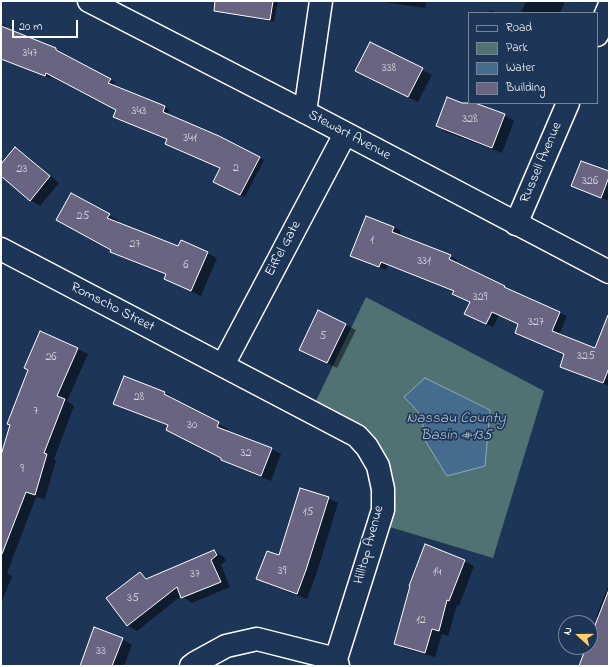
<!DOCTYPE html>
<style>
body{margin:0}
#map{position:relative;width:610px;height:667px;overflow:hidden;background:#1d3557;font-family:"Indie Flower",sans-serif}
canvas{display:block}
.frame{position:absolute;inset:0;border:2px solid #fff;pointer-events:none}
.legend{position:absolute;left:468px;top:12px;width:130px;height:92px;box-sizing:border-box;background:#1d3557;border:1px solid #77869a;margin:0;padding:5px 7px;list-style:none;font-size:12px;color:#fff}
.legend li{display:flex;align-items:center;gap:8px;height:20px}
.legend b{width:20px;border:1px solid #77869a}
.north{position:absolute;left:558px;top:615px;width:40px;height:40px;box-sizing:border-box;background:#1d3557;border:1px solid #77869a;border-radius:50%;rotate:291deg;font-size:11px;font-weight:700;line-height:16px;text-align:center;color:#fff}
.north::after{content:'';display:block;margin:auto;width:14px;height:18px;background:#ffd166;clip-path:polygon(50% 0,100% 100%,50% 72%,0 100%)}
.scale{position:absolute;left:12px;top:20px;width:66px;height:18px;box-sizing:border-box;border:2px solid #fff;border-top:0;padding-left:5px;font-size:12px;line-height:14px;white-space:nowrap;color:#fff;-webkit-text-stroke:3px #1d3557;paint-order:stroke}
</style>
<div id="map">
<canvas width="610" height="667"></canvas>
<div class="frame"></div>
<ul class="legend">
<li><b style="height:5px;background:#1d3557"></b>Road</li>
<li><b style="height:11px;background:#507273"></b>Park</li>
<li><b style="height:11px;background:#466c8d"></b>Water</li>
<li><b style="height:11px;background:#686481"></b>Building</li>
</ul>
<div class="north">N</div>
<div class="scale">20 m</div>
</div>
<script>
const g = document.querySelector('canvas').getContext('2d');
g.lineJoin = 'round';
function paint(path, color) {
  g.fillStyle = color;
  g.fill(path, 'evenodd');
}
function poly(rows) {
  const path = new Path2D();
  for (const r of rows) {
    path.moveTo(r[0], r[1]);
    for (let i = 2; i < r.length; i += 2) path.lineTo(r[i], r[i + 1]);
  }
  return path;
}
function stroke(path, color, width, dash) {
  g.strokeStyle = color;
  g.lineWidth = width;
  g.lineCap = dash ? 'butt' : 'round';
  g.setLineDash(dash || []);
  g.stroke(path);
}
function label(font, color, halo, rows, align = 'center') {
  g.font = font + ' "Indie Flower",sans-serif';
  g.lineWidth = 3.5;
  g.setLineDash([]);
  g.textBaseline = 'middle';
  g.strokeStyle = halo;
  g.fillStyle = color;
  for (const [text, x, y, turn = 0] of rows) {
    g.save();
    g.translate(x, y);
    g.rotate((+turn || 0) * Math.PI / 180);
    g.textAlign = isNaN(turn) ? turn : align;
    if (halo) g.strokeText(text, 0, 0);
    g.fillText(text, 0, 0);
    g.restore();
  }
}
paint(poly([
 [366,297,544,391,493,558,383,525,379,448,314,405]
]), '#507273');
const water = poly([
 [425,378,490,410,485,466,447,476,426,442,421,415,404,397,425,378]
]);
paint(water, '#466c8d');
stroke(water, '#90a7bb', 1);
paint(poly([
 [219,1,278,1,274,22,222,13,217,11],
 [377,1,426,1,425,8],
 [526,1,565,1,560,13,521,13],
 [490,10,498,13,488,13],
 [1,23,6,26,4,29,56,48,60,51,60,53,115,82,113,86,165,107,169,110,168,115,264,160,245,197,219,184,221,168,117,110,51,75,50,78,1,59],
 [371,43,432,75,418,102,366,76],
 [473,108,504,115,514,121,502,153,446,132,437,126],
 [15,148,25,154,59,183,40,206,30,200,1,175,1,165],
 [609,172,609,201,572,186],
 [71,194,119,221,117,223,179,247,181,241,217,258,201,296,165,279,167,275,121,257,111,252,112,250],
 [366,217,394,227,401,231,399,236,450,256,457,260,456,263,511,291,567,316,559,335,596,349,609,344,609,386,568,370,561,366,565,355,516,332,519,324,499,315,493,327,472,317,471,302,454,292,388,265,386,270,358,259],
 [319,311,356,330,337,368,310,355],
 [41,332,88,354,67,401,74,406,54,459,56,460,45,499,36,497,7,573,12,576,1,604,1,459],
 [165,392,174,398,174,400,228,429,227,431,272,449,281,454,271,481,231,465,169,426,124,409,114,403],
 [328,498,338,503,316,575,307,599,267,584,257,578,280,557],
 [214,551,224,557,226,561,221,565,230,587,192,603,181,596,137,631,127,625,140,573,150,579],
 [464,561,474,566,459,606,457,605,448,636,442,634,435,657,405,649,395,643],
 [609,584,609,666,581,666,588,647,590,647,590,641,598,619,596,617],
 [122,639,132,645,124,666,81,666]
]), '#0007');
const building = poly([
 [215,1,273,1,270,20,214,11,215,1],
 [1,26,56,48,56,50,111,79,108,83,165,106,163,112,219,136,260,157,240,195,213,182,220,168,165,144,167,139,113,117,116,110,46,73,45,76,1,59,1,26],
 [370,42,423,68,408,97,355,71,370,42],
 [447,97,462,103,475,103,505,114,492,148,436,126,447,97],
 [15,147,50,176,30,201,1,176,1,164,15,147],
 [581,161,609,171,609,177,601,198,571,186,581,161],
 [71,193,110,214,107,218,178,246,181,240,208,252,191,291,164,279,166,274,110,252,111,250,56,220,71,193],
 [366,216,394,227,392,232,451,255,449,259,505,286,504,287,560,312,552,331,595,348,608,315,609,316,609,368,603,383,560,367,564,354,515,333,518,324,492,312,486,324,464,314,470,302,452,294,454,291,381,262,379,267,350,256,366,216],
 [318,310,346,324,327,363,299,350,318,310],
 [40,331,78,348,57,396,65,399,44,453,47,454,35,495,26,492,2,554,1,554,1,455,10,425,7,424,28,370,24,368,40,331],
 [124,376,165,392,164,394,219,422,217,427,272,448,261,476,221,460,221,458,166,430,168,425,113,404,124,376],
 [300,488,329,497,306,570,297,594,256,579,267,551,279,555,300,488],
 [425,544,465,560,449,601,447,600,439,631,432,629,425,653,394,644,410,586,409,586,425,544],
 [214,550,217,555,211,560,221,582,181,598,177,587,127,626,106,598,140,572,146,579,214,550],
 [608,592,609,592,609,666,579,666,586,647,590,647,590,638,608,592],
 [94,627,123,638,112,666,80,666,94,627]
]);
paint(building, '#686481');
stroke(building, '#fff', 1);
const minor = poly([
 [597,35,609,7],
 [305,112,321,1],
 [516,224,568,103],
 [1,249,357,436,367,447,378,466,383,489,383,510,336,659,338,666],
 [223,365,345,134],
 [191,666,195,663,226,646,257,639,336,659]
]);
const secondary = poly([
 [89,1,305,112,609,272]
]);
stroke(minor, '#fff', 25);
stroke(secondary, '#fff', 25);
stroke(minor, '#1d3557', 22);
stroke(secondary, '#1d3557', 22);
label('12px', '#d9d8e0', null, [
 ["347",30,54],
 ["338",389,69],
 ["343",139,112],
 ["328",470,120],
 ["341",190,139],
 ["2",236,169],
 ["23",22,170],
 ["326",590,182],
 ["25",83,217],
 ["1",372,241],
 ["27",135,245],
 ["331",424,262],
 ["6",186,266],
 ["329",480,298],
 ["327",536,323],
 ["5",323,337],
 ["325",586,357],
 ["26",51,358],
 ["28",139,398],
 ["7",36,412],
 ["30",192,426],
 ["32",246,454],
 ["9",22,470],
 ["15",308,513],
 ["39",282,572],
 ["14",437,573],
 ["37",195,575],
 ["35",133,599],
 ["12",421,621],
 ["33",101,652]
]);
label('14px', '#fff', '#1d3557', [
 ["Stewart Avenue",349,136,28],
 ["Russell Avenue",542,163,-67],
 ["Eiffel Gate",284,249,-62],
 ["Romscho Street",112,308,27],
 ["Hilltop Avenue",370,545,-75]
]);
label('italic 15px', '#b5c4d1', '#1d3557', [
 ["Nassau County",456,420],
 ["Basin #135",456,437]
]);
</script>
